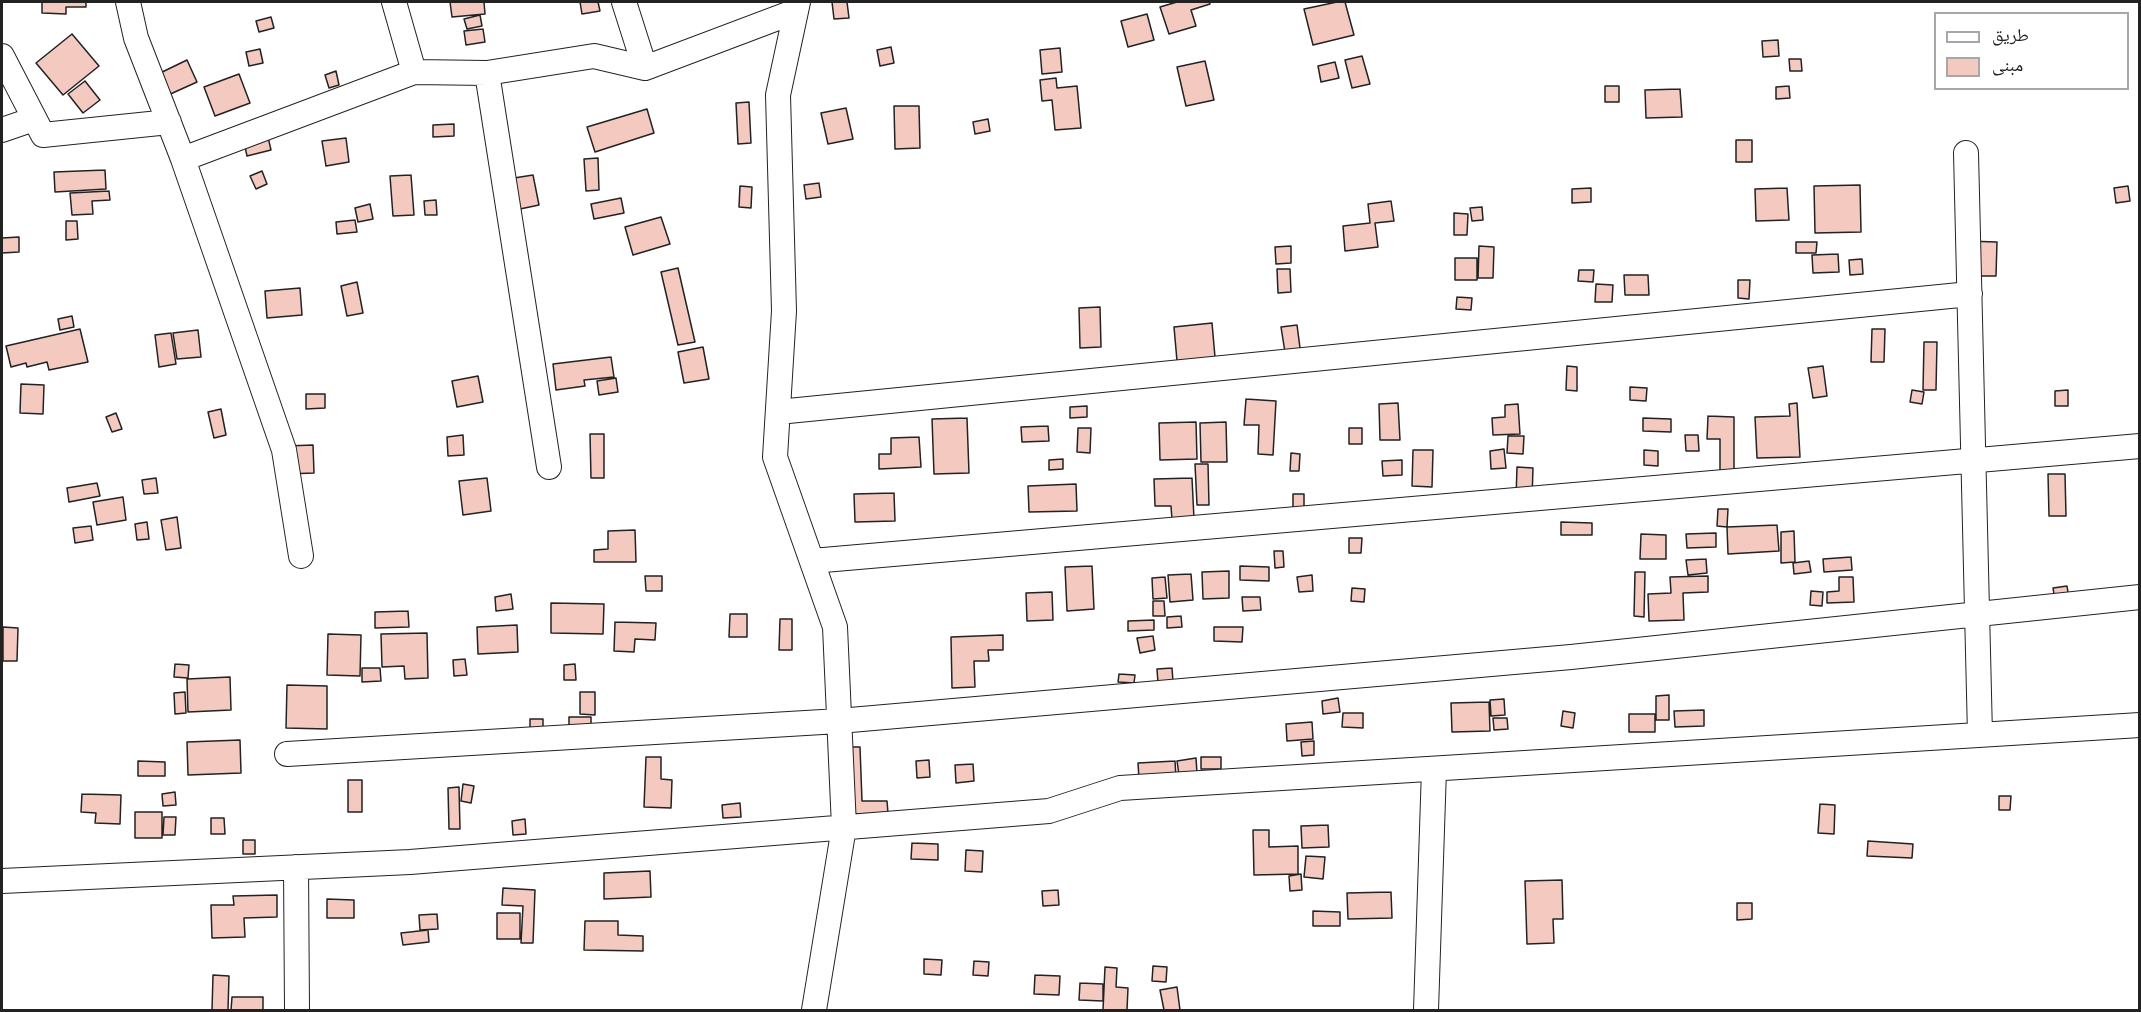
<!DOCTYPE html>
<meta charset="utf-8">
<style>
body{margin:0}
#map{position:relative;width:2141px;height:1012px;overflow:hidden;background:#fff;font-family:Quicksand,"Noto Naskh Arabic",sans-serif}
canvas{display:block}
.frame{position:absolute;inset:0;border:3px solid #222;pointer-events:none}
.legend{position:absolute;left:1934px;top:12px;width:195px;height:78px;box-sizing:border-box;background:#fff;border:2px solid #a7a7a7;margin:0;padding:8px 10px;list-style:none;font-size:18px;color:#222}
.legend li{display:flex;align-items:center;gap:12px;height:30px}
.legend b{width:30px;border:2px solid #a7a7a7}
</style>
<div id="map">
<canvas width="2141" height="1012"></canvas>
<div class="frame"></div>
<ul class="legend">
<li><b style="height:8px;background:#fff"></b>طريق</li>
<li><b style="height:16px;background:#f3c9c0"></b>مبنى</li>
</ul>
</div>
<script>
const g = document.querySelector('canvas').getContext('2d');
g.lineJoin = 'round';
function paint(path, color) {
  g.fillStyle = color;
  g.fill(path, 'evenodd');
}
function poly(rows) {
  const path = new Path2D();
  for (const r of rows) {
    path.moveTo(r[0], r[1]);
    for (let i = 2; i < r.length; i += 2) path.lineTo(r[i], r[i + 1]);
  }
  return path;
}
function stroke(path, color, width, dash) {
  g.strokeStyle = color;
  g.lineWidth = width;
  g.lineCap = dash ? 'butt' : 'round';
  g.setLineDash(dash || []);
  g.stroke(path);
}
const building = poly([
 [42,2,86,2,86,7,66,7,66,14,42,13,42,2],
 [450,2,484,2,485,14,452,17,450,2],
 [580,2,598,2,600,11,582,14,580,2],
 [832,2,847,2,849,18,834,19,832,2],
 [1177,2,1209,2,1210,4,1191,10,1196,26,1169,34,1160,7,1177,2],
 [1337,2,1345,2,1354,35,1313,45,1304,9,1337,2],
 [1147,14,1154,40,1128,47,1121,21,1147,14],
 [480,15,482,26,467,29,464,19,480,15],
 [271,17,274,28,259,32,256,21,271,17],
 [483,29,485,42,466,45,464,31,483,29],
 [72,34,99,66,63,95,36,63,72,34],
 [1778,40,1779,56,1763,57,1762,41,1778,40],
 [891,47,894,63,880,66,877,50,891,47],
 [1060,48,1062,72,1042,74,1040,50,1060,48],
 [260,49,263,63,249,66,246,52,260,49],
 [1362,56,1370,84,1352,88,1345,60,1362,56],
 [1789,59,1801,59,1802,71,1790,71,1789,59],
 [187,60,197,82,166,96,156,75,187,60],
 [1205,61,1214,100,1186,106,1177,67,1205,61],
 [1335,62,1339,78,1321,82,1318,66,1335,62],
 [336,71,339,85,329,88,325,75,336,71],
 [239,74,250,103,215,116,204,87,239,74],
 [1056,78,1057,88,1077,86,1081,128,1055,130,1052,100,1042,101,1040,80,1056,78],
 [85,81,100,100,83,113,68,94,85,81],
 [1605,86,1619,86,1619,102,1605,102,1605,86],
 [1789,86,1790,98,1776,99,1776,87,1789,86],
 [1680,89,1682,117,1646,118,1645,90,1680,89],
 [749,102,751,143,738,144,736,103,749,102],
 [894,106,919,106,920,148,895,149,894,106],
 [846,108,853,139,828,144,821,113,846,108],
 [647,109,654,133,595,152,587,127,647,109],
 [988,119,990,131,975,134,973,122,988,119],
 [454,124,454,136,433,137,433,125,454,124],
 [268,137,271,150,247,156,244,142,268,137],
 [346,138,349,162,326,166,322,141,346,138],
 [1736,140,1752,140,1752,162,1736,162,1736,140],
 [598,158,599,190,586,191,584,159,598,158],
 [105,170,106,189,55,192,54,172,105,170],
 [262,171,267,184,256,189,250,176,262,171],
 [411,175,414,215,393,216,390,176,411,175],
 [533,175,539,205,520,209,514,178,533,175],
 [819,183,821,197,806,199,804,185,819,183],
 [1860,185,1861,232,1815,233,1814,186,1860,185],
 [740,186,752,187,751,208,739,207,740,186],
 [2128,186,2130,201,2116,203,2114,188,2128,186],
 [1591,188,1591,202,1572,203,1572,189,1591,188],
 [1787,188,1789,220,1756,221,1755,189,1787,188],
 [109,191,110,200,92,201,93,214,72,215,70,193,109,191],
 [621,198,624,213,594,219,591,204,621,198],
 [436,200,437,215,425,215,424,201,436,200],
 [1391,201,1394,221,1375,223,1378,247,1345,251,1343,226,1370,223,1368,204,1391,201],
 [370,204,373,219,358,222,355,208,370,204],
 [1482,207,1483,220,1472,221,1470,208,1482,207],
 [1454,213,1468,214,1467,235,1454,235,1454,213],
 [661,217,670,244,633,255,625,227,661,217],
 [355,220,357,232,337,234,336,222,355,220],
 [66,221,77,221,78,239,66,240,66,221],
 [19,237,19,252,2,253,2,238,19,237],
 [1966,241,1997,242,1996,276,1965,276,1966,241],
 [1796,242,1817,242,1816,253,1796,253,1796,242],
 [1291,246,1291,263,1276,264,1275,247,1291,246],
 [1479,246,1494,247,1493,278,1478,278,1479,246],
 [1838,254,1839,272,1813,273,1812,255,1838,254],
 [1455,258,1477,258,1477,280,1455,280,1455,258],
 [1862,259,1863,274,1850,275,1849,260,1862,259],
 [678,268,695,342,678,345,661,272,678,268],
 [1277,269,1290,269,1291,292,1278,293,1277,269],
 [1579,270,1594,270,1593,282,1578,281,1579,270],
 [1624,275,1648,275,1649,295,1625,295,1624,275],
 [1738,280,1750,280,1749,299,1738,298,1738,280],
 [357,282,363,313,347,316,341,286,357,282],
 [1596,284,1613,285,1612,302,1595,302,1596,284],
 [300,288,302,315,267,318,265,291,300,288],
 [1457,297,1472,298,1471,310,1456,309,1457,297],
 [1100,307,1101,347,1080,348,1079,308,1100,307],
 [72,316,74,327,60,330,58,319,72,316],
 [1212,323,1215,357,1177,361,1174,327,1212,323],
 [1297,325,1302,363,1287,365,1281,327,1297,325],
 [80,329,88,362,49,370,47,362,27,367,26,363,11,367,6,346,80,329],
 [1872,329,1885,329,1884,362,1871,362,1872,329],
 [198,330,201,357,177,359,173,333,198,330],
 [171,333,176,364,159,367,155,335,171,333],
 [1924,342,1937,342,1936,390,1923,390,1924,342],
 [703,347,709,379,684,383,678,352,703,347],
 [611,357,614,377,584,380,585,386,556,390,553,364,611,357],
 [1567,366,1577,367,1577,391,1566,390,1567,366],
 [1823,366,1827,396,1813,398,1808,368,1823,366],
 [478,376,483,402,457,407,452,381,478,376],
 [616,378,618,392,599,395,597,381,616,378],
 [21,384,44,385,43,414,20,413,21,384],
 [1630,387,1647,388,1646,401,1630,400,1630,387],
 [1912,390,1924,392,1922,404,1910,402,1912,390],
 [2068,390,2068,406,2055,406,2055,391,2068,390],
 [306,394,325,394,325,408,306,409,306,394],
 [1246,399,1276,401,1273,455,1258,454,1259,425,1244,425,1246,399],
 [1398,403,1400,440,1380,440,1379,404,1398,403],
 [1797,403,1800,457,1757,458,1755,417,1790,416,1789,404,1797,403],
 [1518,404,1520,434,1493,435,1492,418,1505,417,1505,405,1518,404],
 [1087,406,1087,417,1070,418,1070,407,1087,406],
 [221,409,226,435,214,438,208,412,221,409],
 [116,413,122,429,112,432,106,417,116,413],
 [1708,416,1734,417,1734,472,1720,471,1720,439,1707,439,1708,416],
 [967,418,969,473,934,474,932,419,967,418],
 [1643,418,1671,419,1671,432,1643,431,1643,418],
 [1196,422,1197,459,1160,460,1159,423,1196,422],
 [1226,422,1227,462,1201,462,1200,423,1226,422],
 [1048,426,1049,441,1022,442,1021,427,1048,426],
 [1078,428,1091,428,1090,453,1077,452,1078,428],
 [1349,428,1362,428,1362,444,1349,444,1349,428],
 [590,434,604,434,604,478,591,478,590,434],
 [463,435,464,455,448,456,447,437,463,435],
 [1685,435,1698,435,1699,451,1686,451,1685,435],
 [1508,436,1524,436,1523,454,1507,453,1508,436],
 [919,437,921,467,879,469,879,454,891,454,891,438,919,437],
 [313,445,314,473,287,474,286,446,313,445],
 [1504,449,1506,468,1491,469,1490,451,1504,449],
 [1413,450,1433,450,1432,487,1412,486,1413,450],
 [1644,450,1658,451,1658,466,1644,465,1644,450],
 [1291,453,1300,454,1299,471,1290,471,1291,453],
 [1063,459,1063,469,1049,470,1049,460,1063,459],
 [1402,460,1402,475,1383,476,1382,461,1402,460],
 [1195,464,1208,464,1209,505,1197,505,1195,464],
 [1517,467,1533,468,1532,499,1516,498,1517,467],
 [2048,474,2065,474,2066,516,2049,516,2048,474],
 [156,478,158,493,144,494,142,480,156,478],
 [487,478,491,511,463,515,459,481,487,478],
 [1192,478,1194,519,1172,520,1171,506,1155,506,1154,479,1192,478],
 [97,483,100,496,69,502,67,488,97,483],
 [1076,484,1077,511,1029,512,1028,486,1076,484],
 [894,493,895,521,855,522,854,494,894,493],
 [1293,494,1304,494,1304,512,1293,512,1293,494],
 [123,497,126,520,97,525,93,502,123,497],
 [1718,509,1728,509,1727,527,1717,526,1718,509],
 [177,517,181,548,166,550,161,520,177,517],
 [147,522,149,539,137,540,135,524,147,522],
 [1561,522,1592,523,1592,535,1561,535,1561,522],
 [1777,525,1779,551,1728,554,1727,527,1777,525],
 [91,526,93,540,75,543,73,528,91,526],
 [635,530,636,562,594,562,594,550,608,549,608,531,635,530],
 [1794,531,1795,562,1781,563,1781,532,1794,531],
 [1716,533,1716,547,1687,548,1686,534,1716,533],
 [1641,534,1666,535,1666,559,1640,559,1641,534],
 [1349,538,1362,538,1361,553,1349,553,1349,538],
 [1274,551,1283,551,1284,567,1275,568,1274,551],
 [1851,557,1852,570,1824,572,1823,559,1851,557],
 [1706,559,1707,573,1688,575,1686,560,1706,559],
 [1809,561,1811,572,1794,574,1793,563,1809,561],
 [1092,566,1094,609,1067,611,1065,567,1092,566],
 [1240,566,1269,567,1269,581,1240,580,1240,566],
 [1229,571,1229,598,1203,599,1202,572,1229,571],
 [1635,572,1645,572,1644,617,1634,616,1635,572],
 [1191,574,1193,600,1170,602,1168,575,1191,574],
 [1312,575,1313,591,1299,592,1297,577,1312,575],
 [645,576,662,576,662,591,646,591,645,576],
 [1708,576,1708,592,1683,593,1684,620,1649,621,1648,594,1671,593,1670,577,1708,576],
 [1165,577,1167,598,1153,599,1152,578,1165,577],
 [1839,577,1853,577,1854,602,1827,603,1827,592,1839,591,1839,577],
 [2067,586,2069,598,2055,600,2053,588,2067,586],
 [1352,588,1365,589,1364,602,1351,601,1352,588],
 [1811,591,1823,592,1822,606,1810,605,1811,591],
 [1052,592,1053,620,1027,621,1026,593,1052,592],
 [511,594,513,609,496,611,495,597,511,594],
 [1242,597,1260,597,1261,610,1243,611,1242,597],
 [1153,601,1164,601,1165,616,1153,616,1153,601],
 [551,603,604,604,603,634,551,633,551,603],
 [408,611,409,627,375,628,375,612,408,611],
 [730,614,747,614,747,637,729,637,730,614],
 [1181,616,1182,627,1167,628,1167,617,1181,616],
 [780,619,792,619,792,650,779,650,780,619],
 [1154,620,1154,630,1128,631,1128,621,1154,620],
 [615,622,656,623,655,640,635,639,634,652,614,651,615,622],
 [517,625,518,652,478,654,477,627,517,625],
 [3,627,18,628,17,661,3,661,3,627],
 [1214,627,1243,627,1242,642,1214,641,1214,627],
 [427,633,428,678,405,679,404,666,382,667,381,634,427,633],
 [328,634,361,635,360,676,327,675,328,634],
 [1003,635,1003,650,988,650,989,661,974,661,975,687,952,688,951,637,1003,635],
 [1153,636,1155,650,1140,653,1137,638,1153,636],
 [465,659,467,675,454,676,453,660,465,659],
 [175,664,189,665,188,678,174,677,175,664],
 [575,664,576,680,564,680,564,665,575,664],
 [362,668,380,668,381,681,362,682,362,668],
 [1172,668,1173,682,1158,683,1157,669,1172,668],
 [1119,674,1135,675,1134,683,1118,682,1119,674],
 [230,677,231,710,188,712,187,679,230,677],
 [287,685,327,686,327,729,286,728,287,685],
 [185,692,186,713,175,714,174,693,185,692],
 [580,692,595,692,595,715,580,714,580,692],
 [1669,695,1669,720,1656,720,1656,696,1669,695],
 [1338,698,1340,712,1323,714,1322,701,1338,698],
 [1504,699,1505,715,1491,716,1490,700,1504,699],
 [1489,702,1490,731,1452,732,1451,703,1489,702],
 [1704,710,1704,726,1675,727,1674,711,1704,710],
 [1563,711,1575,713,1573,728,1561,726,1563,711],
 [1343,713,1363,713,1363,728,1342,727,1343,713],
 [1629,714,1655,714,1655,732,1629,732,1629,714],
 [569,717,591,717,591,728,569,729,569,717],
 [1493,718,1507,718,1508,729,1494,730,1493,718],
 [530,719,543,719,543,734,530,734,530,719],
 [1312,722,1313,739,1287,741,1286,724,1312,722],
 [240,740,241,773,188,775,187,742,240,740],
 [1314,741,1314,755,1302,756,1301,742,1314,741],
 [851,747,860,747,862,801,887,801,888,813,853,814,851,747],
 [646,757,661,757,661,779,672,780,671,808,644,807,646,757],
 [1201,757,1221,757,1221,769,1201,769,1201,757],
 [1196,758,1197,773,1179,775,1177,761,1196,758],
 [929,760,930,777,917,778,916,761,929,760],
 [138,761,165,762,165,776,138,776,138,761],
 [1175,761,1176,778,1139,779,1138,763,1175,761],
 [973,764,974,781,956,783,955,765,973,764],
 [348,780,362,780,362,812,348,812,348,780],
 [463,784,474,786,471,803,461,801,463,784],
 [459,787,460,829,449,829,448,788,459,787],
 [175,792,176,805,163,806,162,794,175,792],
 [82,794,121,795,120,824,95,823,96,813,81,812,82,794],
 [1999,796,2011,796,2010,810,1999,810,1999,796],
 [740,803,741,817,723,818,722,805,740,803],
 [1820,804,1835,805,1834,834,1818,833,1820,804],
 [135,812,162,812,162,838,135,838,135,812],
 [164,817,176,817,175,835,163,835,164,817],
 [211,818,224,818,225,834,211,834,211,818],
 [525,819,526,834,513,835,512,821,525,819],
 [1328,825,1329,847,1302,848,1301,826,1328,825],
 [1253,830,1269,830,1269,847,1298,846,1298,874,1254,875,1253,830],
 [243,840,255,840,255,854,243,854,243,840],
 [1868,841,1913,844,1912,858,1867,856,1868,841],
 [912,843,938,844,938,860,911,859,912,843],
 [966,850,983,851,982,872,965,871,966,850],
 [1306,856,1325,857,1323,879,1304,877,1306,856],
 [650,871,651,897,604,899,604,873,650,871],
 [1301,874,1302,890,1290,891,1289,876,1301,874],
 [1562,880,1563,919,1553,919,1554,943,1527,944,1525,881,1562,880],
 [503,888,535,890,533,943,521,943,523,906,502,905,503,888],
 [1058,890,1059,905,1043,906,1042,891,1058,890],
 [1391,892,1392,918,1348,919,1347,893,1391,892],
 [277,895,277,917,244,918,245,937,212,938,211,905,234,905,233,896,277,895],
 [327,899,354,900,354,918,327,918,327,899],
 [1737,903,1752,903,1752,919,1737,920,1737,903],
 [1313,911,1340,912,1340,926,1313,926,1313,911],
 [497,913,520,913,520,939,497,939,497,913],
 [437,914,438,929,420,930,419,915,437,914],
 [585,921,618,921,618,935,643,936,643,951,584,950,585,921],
 [428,930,429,942,403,945,401,933,428,930],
 [924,959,942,960,941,975,924,974,924,959],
 [974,961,989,962,988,976,973,975,974,961],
 [1153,966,1167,967,1166,982,1152,981,1153,966],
 [1105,967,1117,968,1116,987,1128,988,1127,1010,1103,1010,1105,967],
 [213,975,229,976,228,1010,212,1010,213,975],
 [1035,975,1060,976,1059,995,1034,994,1035,975],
 [1080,983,1103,984,1103,1001,1079,1000,1080,983],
 [1177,987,1180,1010,1164,1010,1160,990,1177,987],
 [232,997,263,997,263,1010,231,1010,232,997]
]);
paint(building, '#f3c9c0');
stroke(building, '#222', 1.5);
const minor = poly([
 [128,2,136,38,183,159,284,450,301,556],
 [394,2,414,72],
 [624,2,645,68],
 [798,2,778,95,784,311,775,457,835,627,844,827,814,1010],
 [2,56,43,135,169,122],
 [487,73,549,467],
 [2,130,34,119],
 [1966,153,1980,735],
 [183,159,414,72,487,73,594,56,645,68,796,11],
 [778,412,1970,294],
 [812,561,2140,446],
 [287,754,839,721,1571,657,2140,597],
 [296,867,297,1010],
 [2,881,410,862,1049,811,1120,788,2140,725],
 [1426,1010,1434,769]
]);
stroke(minor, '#222', 26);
stroke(minor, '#fff', 24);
</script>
